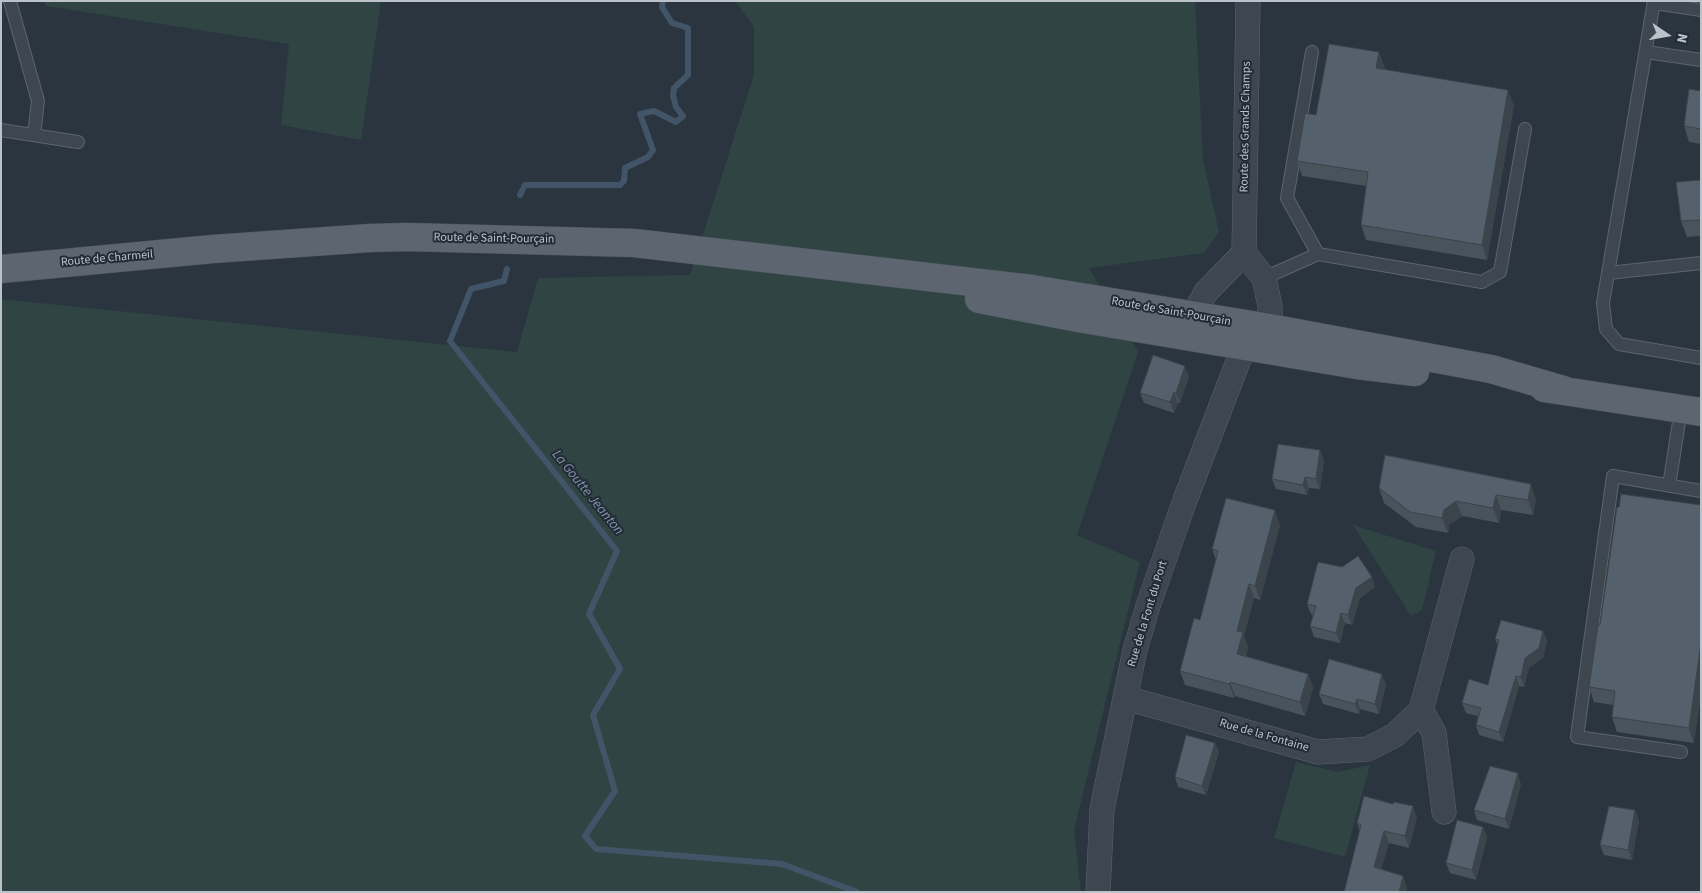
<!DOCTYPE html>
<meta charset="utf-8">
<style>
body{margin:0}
#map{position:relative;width:1702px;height:893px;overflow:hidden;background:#2a3540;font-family:"Source Sans 3",sans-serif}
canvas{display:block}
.frame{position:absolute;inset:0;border:2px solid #bbc2ca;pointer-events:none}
.north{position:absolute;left:1642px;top:10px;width:50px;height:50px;-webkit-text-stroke:4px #232c36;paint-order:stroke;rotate:102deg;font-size:14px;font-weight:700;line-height:20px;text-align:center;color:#bbc2ca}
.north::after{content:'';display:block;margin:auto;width:18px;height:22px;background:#bbc2ca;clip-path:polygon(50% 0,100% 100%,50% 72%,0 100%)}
</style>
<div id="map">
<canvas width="1702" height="893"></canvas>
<div class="frame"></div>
<div class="north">N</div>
</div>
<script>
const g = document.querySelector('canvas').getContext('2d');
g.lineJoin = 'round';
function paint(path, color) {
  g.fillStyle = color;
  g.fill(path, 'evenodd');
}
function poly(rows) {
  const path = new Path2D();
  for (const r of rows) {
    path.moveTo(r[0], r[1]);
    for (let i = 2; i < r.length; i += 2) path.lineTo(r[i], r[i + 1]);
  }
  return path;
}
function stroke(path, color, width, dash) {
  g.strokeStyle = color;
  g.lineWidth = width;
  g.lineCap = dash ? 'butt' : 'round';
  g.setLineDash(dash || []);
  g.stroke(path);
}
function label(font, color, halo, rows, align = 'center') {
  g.font = font + ' "Source Sans 3",sans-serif';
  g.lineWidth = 4;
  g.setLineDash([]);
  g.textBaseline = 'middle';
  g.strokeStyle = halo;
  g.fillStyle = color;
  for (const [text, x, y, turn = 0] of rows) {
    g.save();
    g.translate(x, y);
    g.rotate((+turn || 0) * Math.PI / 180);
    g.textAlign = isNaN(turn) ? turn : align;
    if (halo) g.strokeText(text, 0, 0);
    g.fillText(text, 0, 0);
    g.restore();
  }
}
paint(poly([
 [44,1,381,1,361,140,281,125,289,44,46,6],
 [735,1,1195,1,1203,159,1219,232,1204,253,1089,268,1138,352,1077,535,1140,562,1074,830,1081,892,1,892,1,299,517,352,538,278,690,275,754,75,754,27],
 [1353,525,1436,551,1422,610,1411,616],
 [1296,762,1338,772,1370,765,1345,857,1274,838]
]), '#2f4443');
stroke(poly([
 [520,195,525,185,620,185,624,181,625,168,648,157,653,150,640,114,654,111,676,122,683,116,676,107,673,96,674,88,688,75,688,28,672,23,662,7,663,1],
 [507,269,504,281,471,289,450,341,617,551,589,614,620,669,593,715,615,791,585,836,596,849,782,864,857,892]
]), '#425467', 6);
const service = poly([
 [10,1,38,101,34,135],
 [1654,1,1603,303,1606,329,1619,344,1701,358],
 [1654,3,1701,10],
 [1312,52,1287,198,1318,254],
 [1646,52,1701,60],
 [1,130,78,142],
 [1608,273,1701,263],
 [1264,278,1318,254,1482,282,1500,272,1525,129],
 [1669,486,1681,409],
 [1681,752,1577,737,1613,476,1701,491]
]);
const minor = poly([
 [1190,332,1196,310,1206,292,1244,253],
 [1126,698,1318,752,1368,749,1395,735,1421,710],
 [1444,812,1434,733,1421,710,1462,559],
 [1098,892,1102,809,1135,650,1148,606,1185,500,1244,346,1270,328,1270,306,1264,278,1244,253,1248,1]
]);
const primary = poly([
 [1,269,213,249,370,238,407,237,634,243,1032,289,1270,328,1491,369,1563,390],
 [979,299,1078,318,1357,365,1415,372],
 [1544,388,1701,412]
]);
stroke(service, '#5c656e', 14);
stroke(minor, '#5c656e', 25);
stroke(primary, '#48505a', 29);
stroke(service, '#3e4750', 12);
stroke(minor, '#3e4750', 24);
stroke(primary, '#5d6670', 28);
paint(poly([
 [1385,67,1384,69,1514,105,1487,260,1366,240,1361,225,1366,186,1302,176,1297,161,1316,115],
 [1701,91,1701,144,1689,142,1684,126],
 [1701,180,1701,236,1687,237,1681,221],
 [1189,376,1180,403,1178,403,1174,413,1144,403,1140,393],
 [1320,450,1324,460,1320,489,1309,488,1307,495,1276,489,1272,479],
 [1385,455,1536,499,1533,515,1501,510,1499,523,1462,516,1449,525,1448,533,1416,527,1384,503,1379,488],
 [1619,507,1694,743,1617,732,1612,717,1613,705,1594,702,1589,687,1600,625],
 [1280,525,1260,600,1254,598,1244,636,1248,647,1246,656,1308,674,1313,688,1305,716,1235,696,1234,698,1185,685,1180,671,1200,620,1216,560,1212,549],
 [1375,587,1360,598,1352,625,1345,623,1340,643,1314,637,1310,626,1313,615,1311,614,1307,604],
 [1543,631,1547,641,1543,658,1529,668,1524,687,1519,686,1503,742,1479,735,1476,725,1478,716,1466,713,1462,703,1488,685,1498,646,1495,639],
 [1386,684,1379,714,1360,709,1359,714,1323,704,1319,694],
 [1215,743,1219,752,1206,795,1178,787,1175,777],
 [1521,784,1509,829,1477,820,1474,810],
 [1417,818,1409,848,1389,843,1381,869,1403,876,1407,888,1406,892,1344,892,1360,832,1357,823],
 [1639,820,1632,860,1604,855,1600,845],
 [1483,827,1487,837,1476,880,1450,873,1446,863]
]), '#48535c');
paint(poly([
 [1379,52,1385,67,1382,83,1376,68],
 [1508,90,1514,105,1487,260,1482,245],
 [1185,366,1189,376,1180,403,1176,393],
 [1174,392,1178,403,1174,413,1170,402],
 [1320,450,1324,460,1320,489,1316,479],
 [1305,477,1309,488,1307,495,1303,485],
 [1531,484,1536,499,1533,515,1528,500],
 [1496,495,1501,510,1499,523,1493,508],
 [1456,501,1462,516,1449,525,1448,533,1442,518,1444,510],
 [1275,510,1280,525,1260,600,1255,586],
 [1372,577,1375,587,1360,598,1352,625,1348,615,1356,588],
 [1249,584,1254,598,1244,636,1248,647,1242,668,1237,654,1237,631],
 [1341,613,1345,623,1340,643,1336,633],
 [1543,631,1547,641,1543,658,1529,668,1524,687,1521,677,1525,658],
 [1701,643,1701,697,1694,743,1689,728],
 [1308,674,1313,688,1305,716,1300,702],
 [1382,674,1386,684,1379,714,1375,704],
 [1516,676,1519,686,1503,742,1499,732],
 [1230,682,1235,696,1234,698,1229,684],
 [1357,699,1360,709,1359,714,1355,704],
 [1215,743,1219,752,1206,795,1202,786],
 [1518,773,1521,784,1509,829,1505,819],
 [1413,806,1417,818,1409,848,1405,836],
 [1635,810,1639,820,1632,860,1628,850],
 [1483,827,1487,837,1476,880,1472,870],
 [1384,831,1389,843,1378,880,1374,867],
 [1403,876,1407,888,1406,892,1399,892]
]), '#3b434b');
const building = poly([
 [1329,44,1379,52,1376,68,1508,90,1482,245,1361,225,1368,172,1297,161,1305,113,1316,115,1329,44],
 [1689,89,1701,91,1701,129,1684,126,1689,89],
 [1701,180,1701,220,1681,221,1676,182,1701,180],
 [1153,355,1185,366,1176,393,1174,392,1170,402,1140,393,1153,355],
 [1278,444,1320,450,1316,479,1305,477,1303,485,1272,479,1278,444],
 [1385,455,1531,484,1528,500,1496,495,1493,508,1456,501,1444,510,1442,518,1410,512,1379,488,1385,455],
 [1621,494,1701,505,1701,643,1689,728,1612,717,1615,691,1589,687,1598,625,1600,625,1617,507,1619,507,1621,494],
 [1226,498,1275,510,1255,586,1249,584,1237,631,1243,632,1237,654,1308,674,1300,702,1230,682,1229,684,1180,671,1194,618,1200,620,1218,551,1212,549,1226,498],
 [1358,556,1372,577,1356,588,1348,615,1341,613,1336,633,1310,626,1316,606,1307,604,1318,562,1342,567,1358,556],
 [1501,620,1543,631,1539,648,1525,658,1521,677,1516,676,1499,732,1476,725,1481,708,1462,703,1469,679,1488,685,1499,640,1495,639,1501,620],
 [1329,659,1382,674,1375,704,1357,699,1355,704,1319,694,1329,659],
 [1186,735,1215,743,1202,786,1175,777,1186,735],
 [1490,766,1518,773,1505,819,1474,810,1490,766],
 [1364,796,1393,804,1394,802,1413,806,1405,836,1384,831,1374,867,1403,876,1399,892,1344,892,1361,825,1357,823,1364,796],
 [1609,806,1635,810,1628,850,1600,845,1609,806],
 [1457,820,1483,827,1472,870,1446,863,1457,820]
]);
paint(building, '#54606b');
stroke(building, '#3b434b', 1);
label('12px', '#bbc2ca', '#232c36', [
 ["Route des Grands Champs",1246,127,-89],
 ["Route de Saint-Pourçain",494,239,1],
 ["Route de Charmeil",107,259,-5],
 ["Route de Saint-Pourçain",1171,312,10],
 ["Rue de la Font du Port",1148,614,-73],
 ["Rue de la Fontaine",1264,736,16]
]);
label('italic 14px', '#8094aa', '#232c36', [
 ["La Goutte Jeanton",587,493,51]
]);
</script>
